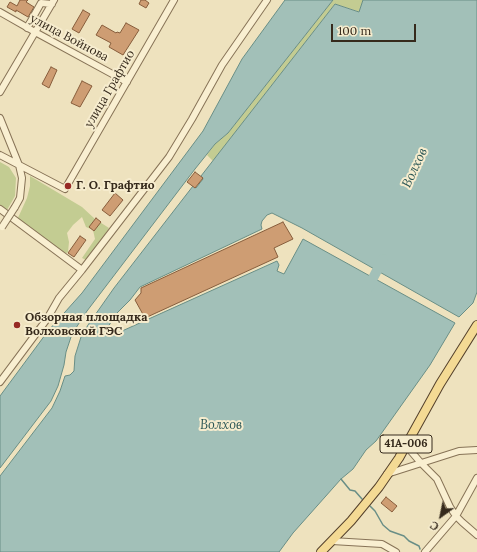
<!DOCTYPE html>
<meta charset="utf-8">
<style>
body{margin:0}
#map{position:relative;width:477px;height:552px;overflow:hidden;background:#eee2be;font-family:Lora,serif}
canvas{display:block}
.north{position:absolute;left:421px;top:496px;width:40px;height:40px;-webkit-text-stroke:3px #f6ecce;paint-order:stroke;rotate:213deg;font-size:11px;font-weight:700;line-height:16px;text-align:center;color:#362a1c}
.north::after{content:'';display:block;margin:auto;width:14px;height:18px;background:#362a1c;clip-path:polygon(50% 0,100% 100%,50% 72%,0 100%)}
.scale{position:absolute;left:331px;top:24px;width:85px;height:18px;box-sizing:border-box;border:2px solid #362a1c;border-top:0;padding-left:5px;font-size:12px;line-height:14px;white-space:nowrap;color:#362a1c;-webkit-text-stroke:3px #f6ecce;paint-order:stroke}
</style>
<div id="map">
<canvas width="477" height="552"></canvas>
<div class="north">С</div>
<div class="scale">100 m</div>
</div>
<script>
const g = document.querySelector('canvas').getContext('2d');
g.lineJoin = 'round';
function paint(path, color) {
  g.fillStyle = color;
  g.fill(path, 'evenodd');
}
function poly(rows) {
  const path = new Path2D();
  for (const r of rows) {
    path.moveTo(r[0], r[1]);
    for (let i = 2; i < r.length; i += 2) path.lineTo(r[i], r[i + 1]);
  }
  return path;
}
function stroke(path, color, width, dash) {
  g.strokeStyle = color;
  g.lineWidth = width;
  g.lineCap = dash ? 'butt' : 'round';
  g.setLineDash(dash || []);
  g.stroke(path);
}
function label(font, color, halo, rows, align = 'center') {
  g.font = font + ' Lora,serif';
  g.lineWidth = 4;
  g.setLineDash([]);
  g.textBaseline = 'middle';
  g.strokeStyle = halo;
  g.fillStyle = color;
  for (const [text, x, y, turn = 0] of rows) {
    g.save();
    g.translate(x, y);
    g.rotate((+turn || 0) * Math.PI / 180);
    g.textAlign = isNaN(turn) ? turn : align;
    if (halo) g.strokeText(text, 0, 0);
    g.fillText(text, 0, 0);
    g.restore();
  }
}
paint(poly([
 [333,0,363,0,360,12,335,4,213,161,207,155,215,144,228,133],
 [0,162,9,167,16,178,15,196,7,210,0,206],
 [30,176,82,207,95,219,109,228,95,250,86,260,82,258,95,239,93,230,86,227,82,217,73,225,67,233,69,242,68,252,64,254,17,220,27,198,30,186]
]), '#c3cc92');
const water = poly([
 [285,0,333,0,228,133,215,144,195,169,87,311,72,334,66,352,64,365,58,386,51,401,0,468,0,396,48,331,82,293,203,131,242,59,285,0],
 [363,0,477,0,477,292,473,303,459,317,302,228,272,213,267,215,262,221,261,225,262,229,140,287,130,300,115,315,107,329,111,336,277,261,279,265,277,271,284,274,303,239,455,323,430,365,376,441,366,450,353,469,341,479,293,533,279,552,0,552,0,476,52,408,60,391,65,376,70,375,74,371,75,356,81,337,88,325,114,288,193,186,196,188,203,179,201,176,335,4,359,12,363,0]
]);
paint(water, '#a2c0b8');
stroke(water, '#698e86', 1);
stroke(poly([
 [341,479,350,490,355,491,362,499],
 [370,506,375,511,383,525,390,531,404,536,409,541,419,546,420,549]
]), '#698e86', 1.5);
stroke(poly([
 [367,289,372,280,383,259]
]), '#a2c0b8', 10);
const building = poly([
 [20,0,28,0,26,2,34,7,28,17,16,10,16,12,7,7,10,2,17,6,20,0],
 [141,0,145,0,149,3,146,8,139,4,141,0],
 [83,10,90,14,79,33,72,29,83,10],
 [126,23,139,30,123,55,109,47,111,43,96,35,102,25,116,33,117,32,120,33,126,23],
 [51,67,57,70,49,88,42,84,51,67],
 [82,81,92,86,80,107,71,103,82,81],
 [195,172,203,178,195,188,187,182,195,172],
 [115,193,123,200,110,216,102,210,115,193],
 [96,218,101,222,94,231,89,227,96,218],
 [283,222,293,239,274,248,278,257,145,318,135,300,141,293,141,288,283,222],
 [80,236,86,240,74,257,68,253,80,236],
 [386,497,397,506,392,512,381,503,386,497]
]);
paint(building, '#ce9d73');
stroke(building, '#875d3c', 1);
const minor = poly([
 [0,12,35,32,127,82],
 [27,28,41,3,52,4],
 [0,92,54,0],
 [0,118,19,165,22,178,20,198,15,207],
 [0,155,65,189,174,0],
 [0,209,82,270],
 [0,382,47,319,59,298,82,270,169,157,192,119,222,65,267,0],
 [406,443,409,449,421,463,437,479,450,507,456,516,462,522,477,535],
 [387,474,459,451,477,450],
 [332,541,382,544,396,552],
 [425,552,456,516,477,478]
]);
const major = poly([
 [321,552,351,521,379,487,399,458,440,384,477,325]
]);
stroke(minor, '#877357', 8);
stroke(major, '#54402b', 10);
stroke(minor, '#f9efd1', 6);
stroke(major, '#f4da94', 8);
const minorBridge = poly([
 [2,227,15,207]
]);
stroke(minorBridge, '#877357', 8, []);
stroke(minorBridge, '#f9efd1', 6);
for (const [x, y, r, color] of [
 [68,186,4,"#972a25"],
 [17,325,4,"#972a25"]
]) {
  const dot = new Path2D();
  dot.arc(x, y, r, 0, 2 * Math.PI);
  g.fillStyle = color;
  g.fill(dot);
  stroke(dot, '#f6ecce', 1.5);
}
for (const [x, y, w] of [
 [406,444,52]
]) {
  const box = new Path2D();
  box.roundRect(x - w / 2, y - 9, w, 18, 3);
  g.fillStyle = '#f6ecce';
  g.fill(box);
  stroke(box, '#362a1c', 1);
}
label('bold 11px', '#362a1c', null, [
 ["41А-006",406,444]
]);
label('12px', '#362a1c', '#f6ecce', [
 ["улица Войнова",69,38,28],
 ["улица Графтио",110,89,-60]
]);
label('bold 12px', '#362a1c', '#f6ecce', [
 ["Г. О. Графтио",76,186],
 ["Обзорная площадка",25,318],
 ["Волховской ГЭС",25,332]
], 'left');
label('italic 13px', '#2a5655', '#f6ecce', [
 ["Волхов",415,168,-65],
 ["Волхов",221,425]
]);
</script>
